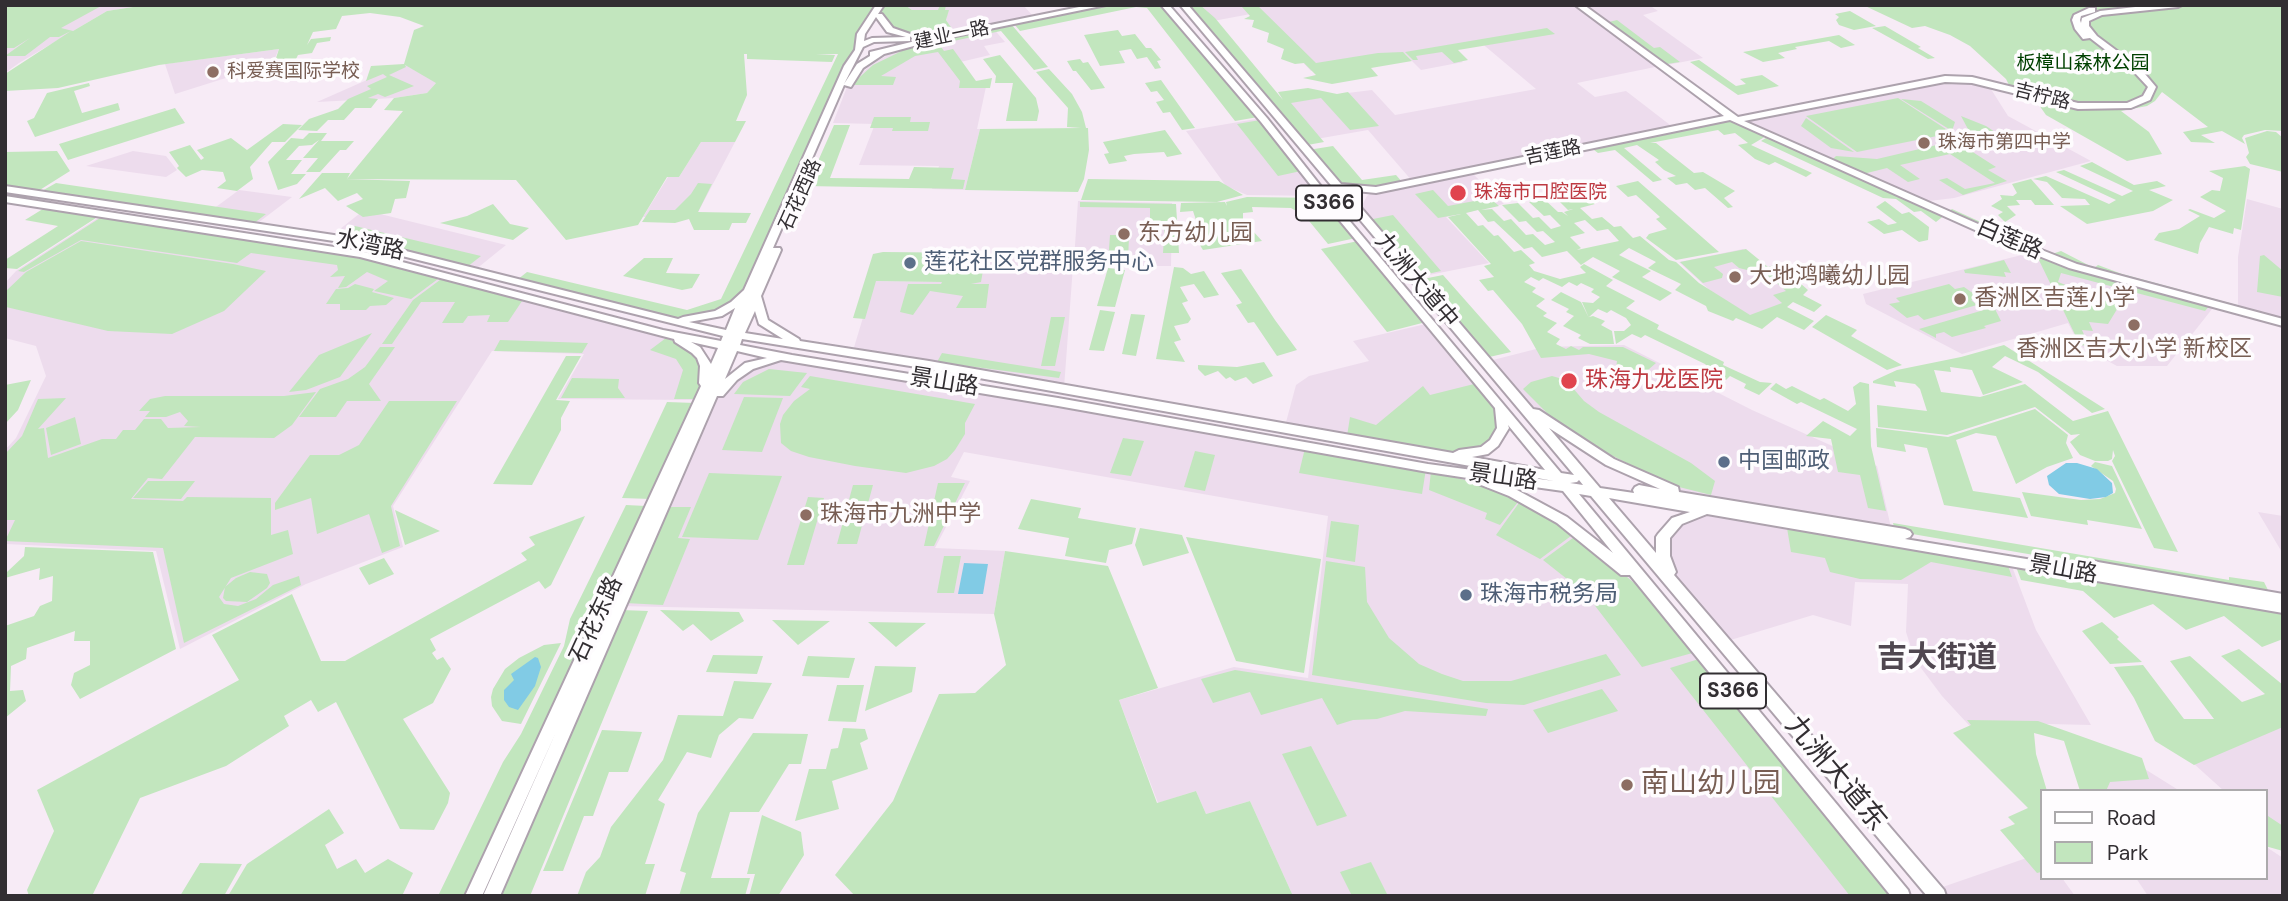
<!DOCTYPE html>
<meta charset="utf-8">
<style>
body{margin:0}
#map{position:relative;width:2288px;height:901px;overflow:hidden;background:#f7ebf6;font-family:"DM Sans",sans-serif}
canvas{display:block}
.frame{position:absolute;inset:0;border:7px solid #322e32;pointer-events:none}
.legend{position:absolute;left:2040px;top:789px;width:228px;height:91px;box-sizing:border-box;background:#fefcfe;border:2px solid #acaaac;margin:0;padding:9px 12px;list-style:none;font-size:21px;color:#322e32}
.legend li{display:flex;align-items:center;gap:14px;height:35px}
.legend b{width:35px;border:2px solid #acaaac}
</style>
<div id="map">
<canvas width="2288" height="901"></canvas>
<div class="frame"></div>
<ul class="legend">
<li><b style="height:9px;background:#fff"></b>Road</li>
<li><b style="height:19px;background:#c2e6be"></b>Park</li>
</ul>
</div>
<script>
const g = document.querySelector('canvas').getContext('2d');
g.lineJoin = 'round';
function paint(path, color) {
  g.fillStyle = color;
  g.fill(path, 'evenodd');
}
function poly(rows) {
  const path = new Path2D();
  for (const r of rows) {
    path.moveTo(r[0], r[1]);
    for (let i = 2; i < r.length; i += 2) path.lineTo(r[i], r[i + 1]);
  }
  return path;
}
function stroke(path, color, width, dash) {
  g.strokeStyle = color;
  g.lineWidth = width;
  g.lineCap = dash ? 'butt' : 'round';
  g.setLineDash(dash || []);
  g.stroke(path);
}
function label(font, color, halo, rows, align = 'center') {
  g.font = font + ' "DM Sans","Noto Sans SC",sans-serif';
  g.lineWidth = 7;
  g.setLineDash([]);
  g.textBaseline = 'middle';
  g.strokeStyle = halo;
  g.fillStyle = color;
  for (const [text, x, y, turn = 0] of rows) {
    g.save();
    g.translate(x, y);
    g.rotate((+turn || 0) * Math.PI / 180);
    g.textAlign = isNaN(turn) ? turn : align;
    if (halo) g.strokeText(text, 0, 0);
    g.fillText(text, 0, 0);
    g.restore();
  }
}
paint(poly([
 [77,5,146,5,107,11,19,63,5,73,5,41],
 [905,5,1023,5,1033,16,953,30,946,20,948,10,912,10],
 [1183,5,1579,5,1660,66,1577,83,1595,97,1626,91,1674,128,1470,171,1504,204,1446,217,1489,263,1414,278,1358,213,1367,196,1376,190,1413,182,1368,130,1299,142,1266,103,1372,90,1395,115,1536,89,1479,41,1446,47,1463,62,1421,70,1405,54,1311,71,1256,13,1197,24],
 [1584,5,1649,5,1658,11,1643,15,1703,58,1667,65],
 [992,27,1005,42,984,46,990,55,956,63,971,82,987,82,977,129,980,129,965,190,932,189,939,166,859,165,875,124,833,123,847,87,857,77,872,64,898,49],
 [279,49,269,71,229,77,175,94,165,64],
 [403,64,437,82,427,93,394,98,317,102],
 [1959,79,1989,86,2008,116,2091,161,1954,198,1921,202,1747,124,1742,118],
 [1262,118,1324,196,1247,195,1226,186,1186,131],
 [701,142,735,142,695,218,643,217,668,177,679,177],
 [133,151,166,156,177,170,166,177,86,166],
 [239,190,292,197,254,226,201,218],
 [2247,199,2283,209,2283,323,2238,310,2238,257],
 [1078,201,1172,203,1171,266,1073,266,1064,388,852,354,874,281,980,282,985,259,1074,260],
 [364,210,506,245,475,270,330,237],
 [104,214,360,254,678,340,700,400,558,399,584,354,492,351,393,506,403,547,306,584,180,649,156,551,5,544,5,450,16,438,46,376,36,346,5,338,5,283,16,271],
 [1743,249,1794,292,1760,324,1729,308,1679,262],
 [2034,252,2216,304,2167,366,2117,366,2080,346,2068,323,1962,354,1866,304,1863,294],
 [1430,323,1494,399,1457,454,1285,426,1296,385,1309,376,1369,361,1353,341],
 [1624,345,1752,410,1877,466,1892,532,1687,495,1641,478,1516,399,1485,362,1544,347],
 [792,359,1464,476,1513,493,1618,564,1656,598,1902,896,1293,896,1250,801,1206,814,1196,791,1158,803,1119,700,1234,667,1308,678,1328,516,964,452,951,477,970,481,935,548,1005,551,994,614,619,606,708,407,723,388,763,361],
 [1714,512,2010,561,2036,630,2091,725,2006,723,2014,774,1942,696,1915,660,1906,632,1908,584,1855,582,1851,626,1813,615,1724,642,1676,585,1663,537,1686,517],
 [2258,512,2283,516,2283,554],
 [2283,713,2283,845,2265,829,2265,791,2224,791,2183,754],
 [2116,751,2180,791,2091,791],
 [2265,846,2283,858,2283,896,2148,896,2136,878,2265,878],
 [2041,853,2041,878,2062,878,2075,896,1939,896,1934,890]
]), '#eddced');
paint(poly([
 [5,5,103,5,61,28,73,31,107,11,146,5,905,5,912,10,938,10,940,5,946,5,945,10,949,10,946,20,953,30,928,35,905,34,890,30,879,16,878,10,865,26,860,46,750,285,726,309,686,319,663,319,517,280,527,272,687,310,721,299,838,54,816,54,835,55,832,62,747,59,747,54,744,54,747,95,736,121,746,121,735,142,701,142,679,177,667,177,638,225,566,240,516,180,345,179,410,181,406,198,395,199,391,213,363,217,346,206,363,199,357,193,338,201,325,188,299,199,322,173,350,173,347,179,403,111,384,110,394,98,427,93,436,83,405,65,406,67,389,75,414,86,385,97,378,94,368,98,378,99,371,108,355,108,344,120,328,120,317,131,298,130,309,119,338,109,348,99,371,89,367,86,387,77,383,74,366,81,371,66,404,64,414,30,424,26,400,17,370,13,342,16,336,29,313,32,307,45,311,39,331,37,330,41,317,43,312,53,298,55,295,61,274,64,279,49,159,65,58,88,5,91,5,74,71,31,59,37,50,37,25,56,5,56,30,38,14,48,5,48],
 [1106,5,1164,5,1258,117,1235,121,1147,8,1136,7,1020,31,1014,24],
 [1184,5,1200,5,1215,18,1283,100,1278,92,1308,88,1337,94,1348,92,1379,126,1350,130,1321,98,1291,103,1324,142,1302,146],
 [1235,5,1257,5,1316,63,1378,53,1403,52,1412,61,1371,68,1378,76,1332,84,1303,78,1316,75,1304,63,1295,64,1281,59,1284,49,1267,42,1269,33,1252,27,1254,20,1244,19,1250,16,1242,7],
 [1863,5,2283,5,2283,131,2265,130,2244,135,2242,138,2245,144,2222,131,2201,135,2215,143,2191,142,2183,132,2208,127,2162,92,2155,101,2147,106,2121,111,2149,132,2162,154,2127,161,2046,115,2032,95,2011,89,2006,79,1970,46,1950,35,1925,26,1912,28],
 [1850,11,1876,26,1854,30,1839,25,1836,20,1839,17,1835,14],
 [1617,20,1654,48,1660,47,1680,62,1667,64,1609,22],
 [1011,24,1048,67,1034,70,1001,31,939,44,944,51,953,49,976,81,992,78,990,88,959,88,960,81,938,52,915,56,881,76,896,77,893,85,851,85,873,65,914,45],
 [1885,26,1921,47,1918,48,1935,58,1928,59,1872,28],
 [1547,28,1555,34,1458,50,1468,60,1454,63,1442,52,1416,56,1418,60,1413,60,1405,52],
 [1118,30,1122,36,1135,34,1146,48,1151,48,1161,60,1157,61,1161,68,1155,69,1147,57,1137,59,1131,49,1119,51,1125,63,1100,66,1084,35],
 [1839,35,1855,45,1841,48,1829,41,1795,47,1797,49,1778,53,1785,58,1763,62,1743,52],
 [1000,55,1036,98,1039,111,1037,121,1006,121,1013,83,995,83,996,76,983,59],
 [1080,59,1083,63,1088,62,1105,88,1091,90,1076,71,1073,71,1067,61],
 [1699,60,1736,86,1746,84,1740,79,1762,75,1779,86,1738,95,1690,62],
 [1049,69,1072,94,1082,112,1086,128,1088,128,1089,150,1084,179,1078,192,965,190,980,129,1081,128,1067,127,1068,108,1036,72],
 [1161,80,1195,128,1182,130,1170,112,1163,113,1156,102,1164,100,1157,91,1151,92,1145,83],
 [89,83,90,86,74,91,82,113,118,103,120,110,35,137,27,121,34,118,47,93],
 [1898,98,1952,133,1857,152,1806,116],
 [1901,99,1921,101,1955,122,1952,131],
 [175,108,185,123,68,160,59,144],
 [1961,116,1986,126,2007,140,1968,149,1996,167,1988,170,2007,181,1963,195,1939,180,1947,178,1965,189,1995,183,1950,154,1900,165,1920,179,1908,182,1887,168,1863,174,1832,160,1836,156,1877,159,1958,140,1969,131],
 [874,117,911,117,910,122,930,122,928,131,892,131,893,128,870,128],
 [1730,117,1768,135,1751,145,1812,173,1806,177,1775,162,1769,165,1755,159,1738,145,1748,143,1735,133,1724,135,1718,130,1650,143,1656,143,1694,173,1703,172,1735,191,1724,198,1733,207,1728,208,1705,188,1695,190,1687,183,1676,185,1667,178,1676,176,1664,170,1655,162,1659,160,1637,145,1624,148,1662,180,1653,182,1615,150,1598,153,1590,147],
 [1806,118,1854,152,1831,148,1801,126],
 [1260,120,1301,171,1278,176,1237,124],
 [283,124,302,125,285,142,272,142,250,167,253,179,237,191,217,188,226,181,223,172,202,170,186,177,177,168,179,166,169,152,190,145,201,160,204,158,197,150,231,138,247,150],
 [834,125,850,125,830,178,909,179,914,167,954,168,951,179,965,180,963,189,807,186],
 [1165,130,1182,154,1167,157,1164,152,1134,154,1124,156,1127,161,1109,164,1104,154,1109,153,1103,142],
 [2267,131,2276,132,2283,138,2283,172,2250,164,2246,157,2249,153,2245,138],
 [309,133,327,133,321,141,354,141,346,150,340,150,320,172,306,172,318,158,303,158,319,140,312,145,299,146,286,160,302,160,291,174,306,174,297,184,278,190,268,162,291,138,303,139],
 [1769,136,1946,214,1936,222,1921,211,1914,212,1896,199,1883,198,1761,141],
 [1333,146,1362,180,1396,175,1403,183,1376,189,1336,185,1308,150],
 [57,151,70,171,35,193,5,189,5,152],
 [2092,162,2134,185,2157,181,2166,186,2149,190,2173,200,2153,211,2087,224,2060,206,2090,205,2085,199,2062,198,2047,182,2033,179,2046,176,2109,204,2116,200,2056,172,2064,170,2122,196,2133,191,2080,166],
 [2245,166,2250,169,2241,230,2234,228,2233,234,2209,227,2200,243,2198,254,2154,240,2159,233,2179,229,2200,216,2188,210,2190,209,2214,218,2226,211,2200,197,2212,190,2220,191,2223,178,2209,171],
 [1088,179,1219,181,1243,195,1217,202,1081,200],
 [2031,179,2054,205,2035,205,2031,200,2016,200,2020,205,2007,206,2016,215,2005,222,1998,215,2003,212,1991,206,2002,199,2000,195,2013,196,2017,193,2012,184],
 [1638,181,1719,252,1676,260,1646,238,1649,234,1667,229,1656,219,1660,217,1636,195,1628,197,1616,186],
 [56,183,266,214,253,224,40,192],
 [698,183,712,184,698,212,751,213,746,223,732,223,729,230,694,230,689,219,675,223,642,222,650,210,675,210,691,194],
 [1433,190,1448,206,1490,198,1499,206,1481,210,1492,209,1504,221,1511,219,1526,235,1533,234,1545,245,1555,242,1543,231,1537,232,1526,221,1519,222,1502,205,1518,203,1533,218,1539,217,1551,229,1561,226,1550,215,1544,216,1529,202,1544,199,1558,212,1562,212,1568,216,1564,212,1573,209,1568,210,1555,197,1585,195,1595,204,1580,208,1592,219,1602,217,1614,227,1621,226,1633,238,1640,236,1669,260,1676,262,1699,283,1750,315,1782,303,1773,295,1786,291,1767,275,1739,268,1732,262,1714,267,1723,274,1722,278,1703,283,1680,262,1746,249,1768,267,1778,264,1808,290,1803,295,1822,305,1814,312,1793,302,1787,307,1814,321,1804,330,1777,317,1762,329,1736,318,1733,321,1708,311,1706,306,1675,290,1681,284,1648,268,1656,262,1629,248,1619,255,1651,271,1642,277,1672,293,1660,301,1612,277,1620,271,1593,257,1581,265,1567,251,1542,257,1532,247,1524,249,1494,221,1488,222,1478,210,1466,213,1478,226,1483,225,1494,236,1498,235,1514,252,1521,250,1535,263,1529,265,1534,271,1560,279,1586,273,1580,267,1584,264,1613,280,1606,286,1635,301,1626,308,1659,325,1657,329,1724,362,1723,365,1760,382,1772,383,1759,395,1744,388,1746,384,1730,376,1726,380,1717,376,1705,364,1645,335,1641,338,1632,334,1616,344,1614,331,1624,331,1631,325,1626,318,1611,310,1607,313,1598,309,1589,317,1593,316,1605,321,1601,325,1612,331,1614,344,1590,344,1578,338,1581,335,1563,326,1574,316,1566,312,1569,309,1551,300,1561,292,1581,302,1589,318,1582,302,1593,303,1600,297,1591,292,1594,289,1581,283,1577,286,1569,282,1562,287,1543,278,1539,281,1531,277,1524,282,1536,288,1532,292,1545,299,1536,306,1547,313,1543,316,1557,323,1547,332,1560,339,1556,344,1566,349,1571,346,1579,350,1583,347,1623,347,1656,363,1641,376,1616,368,1617,361,1589,354,1541,358,1522,324,1493,290,1488,291,1479,280,1494,277,1484,266,1491,264,1448,217,1461,214,1438,218,1415,194],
 [1585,220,1597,231,1608,229,1619,241,1577,250,1581,248,1570,237,1585,233,1574,223],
 [1247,197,1322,198,1356,238,1328,244,1305,216,1291,208,1252,207,1253,212,1243,213,1243,220,1262,241,1203,250,1191,231,1204,228,1196,220,1193,211,1180,212,1181,203,1225,202,1227,206,1226,202],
 [1885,201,1902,214,1909,212,1929,227,1928,240,1919,242,1902,230,1884,234,1867,222,1879,219,1888,225,1897,223,1876,207],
 [1080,202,1176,204,1179,253,1163,253,1165,221,1150,221,1150,208,1080,207],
 [493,204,510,224,529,228,513,240,440,223,467,216],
 [46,207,99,216,17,269,5,268,5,260,58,226,25,220],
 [1952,209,2018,239,2021,237,2049,255,2061,251,2094,268,2098,265,2122,274,2237,305,2236,309,2073,265,1946,213],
 [1393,215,1441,271,1414,277,1368,220],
 [103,216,358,255,442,276,411,299,374,291,388,281,367,272,346,287,338,288,345,276,330,277,338,270,337,265,251,253,237,263,81,240,24,272,18,271],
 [355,226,481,256,467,267,339,237],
 [1110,235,1129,235,1128,263,1108,263],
 [81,241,233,264,266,271,224,311,172,334,108,331,6,307,6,291,26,272],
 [1358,241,1426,322,1387,332,1321,249],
 [883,252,986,253,981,282,971,284,989,284,986,308,956,308,963,296,930,291,913,315,900,312,908,284,941,284,942,282,876,281,865,319,853,318,873,254],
 [2036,254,2211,304,2205,311,2061,273,2058,282,2119,306,2108,324,2089,322,2093,331,2082,330,2089,346,2080,345],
 [2264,255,2283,271,2283,297,2257,292,2260,256],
 [644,258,673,258,666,273,700,274,692,288,682,290,623,276],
 [2004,260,2011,273,2004,272,2006,277,1965,273,1964,270],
 [1174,267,1183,268,1191,274,1204,271,1219,295,1204,298,1194,284,1180,287,1188,301,1182,303,1191,319,1188,323,1174,326,1181,340,1174,342,1185,362,1156,359],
 [1108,268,1125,270,1115,307,1097,306],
 [1241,269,1275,320,1297,350,1277,356,1254,322,1248,323,1236,305,1242,303,1221,273],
 [1443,275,1511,352,1485,358,1418,280],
 [444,277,524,298,508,322,487,322,490,315,468,316,463,323,442,323,455,302,421,302,392,344,382,344,413,300],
 [355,284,374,289,372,292,394,298,386,305,370,306,366,310,340,310,340,304,326,304,336,289,348,288],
 [1949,284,1955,289,1964,287,1980,298,1971,300,1977,305,1924,320,1918,315,1907,318,1889,304,1900,302,1896,298],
 [1994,307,2001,321,1984,326,1986,328,1952,337,1944,332,1936,334,1936,338,1919,329],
 [1100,310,1115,312,1104,351,1089,350],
 [1131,314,1145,315,1136,356,1122,354],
 [1826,315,1857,330,1851,336,1902,365,1887,370,1812,327],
 [1051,317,1065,317,1055,366,1041,366],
 [372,333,340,377,306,390,289,392,319,355],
 [666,338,694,351,699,358,704,377,698,399,674,399,683,370,676,359,650,350],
 [500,340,588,343,582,353,494,351],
 [2004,345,2105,409,2092,413,2038,372,2005,356,1992,367,2023,382,1983,395,1972,370,1950,367,1951,372,1934,370,1941,392,1980,397,2025,384,2073,421,2108,411,2178,552,2154,548,2112,461,2115,456,2113,450,2112,459,2108,461,2095,461,2080,455,2070,442,2080,434,2071,435,2035,407,1947,435,1878,427,1877,405,1927,411,1920,389,1915,384,1894,381,1896,387,1873,383,1873,381,1897,370,1961,357],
 [380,347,395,347,369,384,381,401,347,401,336,417,299,417,320,389,348,379,365,367],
 [942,353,1061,372,1059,378,937,362],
 [566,356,581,356,556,400,570,401,561,418,561,430,532,485,493,484],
 [1264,362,1273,376,1253,384,1246,377,1235,381,1230,377,1226,379,1218,371,1205,376,1198,369,1198,365,1237,367],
 [769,369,807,373,790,396,734,394,743,382],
 [810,376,952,400,975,404,965,423,965,434,955,450,947,459,934,466,906,473,855,466,809,457,791,451,781,443,780,424,783,415,794,401,810,389,801,387],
 [1552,376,1566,380,1584,401,1599,412,1691,463,1715,481,1711,495,1671,485,1607,453,1557,423,1523,389,1531,382],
 [572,378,619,379,618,388,625,398,561,398],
 [31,380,18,410,5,424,5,385],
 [1860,382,1869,384,1871,446,1886,511,1868,508,1860,475,1838,472,1831,439,1806,436,1823,421,1850,436,1857,429,1801,402,1797,404,1770,389,1776,383,1786,389,1792,386,1820,400,1824,398,1848,411,1856,404,1853,387],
 [1478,383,1493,400,1501,428,1483,449,1457,453,1426,451,1347,436,1350,417,1376,425,1423,386,1430,395],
 [316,392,292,425,274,438,195,437,162,479,148,478,131,499,183,501,187,497,271,498,271,535,288,530,293,554,231,578,219,597,224,604,238,606,256,599,273,585,299,576,301,585,184,643,163,548,5,541,15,520,5,520,5,454,22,436,38,399,66,398,38,429,44,428,48,458,102,439,116,439,123,430,135,430,144,419,161,419,168,428,201,427,184,426,188,421,180,412,166,417,145,417,150,411,139,411,150,399,165,396,284,396],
 [744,397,783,398,762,452,722,450],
 [389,401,457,401,391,506,400,546,382,553,369,514,317,534,311,498,275,510,275,503,310,455,339,455,359,445],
 [667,402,695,403,651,499,622,498],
 [2035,409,2068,435,2066,443,2073,458,2047,467,2016,484,1996,436,1976,433,1956,440,1973,491,2020,498,2028,518,1944,505,1927,448,1904,444,1906,452,1877,447,1876,428,1948,437],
 [75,417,81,444,51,455,46,428],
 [1123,438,1144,441,1131,476,1110,473],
 [1305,448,1426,469,1422,494,1299,473],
 [1195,451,1215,455,1205,491,1184,487],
 [2095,462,2112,466,2142,529,2087,520,2088,525,2031,516,2022,492,2081,500,2100,499,2115,493,2116,489,2113,481,2091,466],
 [1431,471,1487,486,1514,496,1518,502,1500,525,1485,519,1487,513,1429,490],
 [709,473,782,476,758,540,682,537],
 [148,481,195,481,181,499,133,498],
 [938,483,965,483,934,546,924,546],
 [853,485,873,485,857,544,837,544],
 [808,497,824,498,804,565,787,565],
 [1031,499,1081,508,1078,518,1136,528,1132,544,1109,550,1106,563,1065,556,1069,538,1018,529],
 [1521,500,1575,533,1540,559,1496,535],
 [626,505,646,506,470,896,438,896,503,762,521,734,564,646,570,619],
 [667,507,691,507,678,538,690,539,663,605,625,603],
 [395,510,440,531,405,545],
 [585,516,551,585,545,589,539,581,430,639,436,650,432,653,437,660,443,657,451,669,433,703,403,719,450,793,448,803,434,830,400,829,336,702,318,712,311,700,284,716,289,726,226,766,140,798,92,896,29,896,27,890,54,831,37,790,239,680,212,635,292,594,321,661,345,661,527,560,521,553,535,545,529,537],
 [1331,521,1359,525,1355,562,1326,557],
 [1893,523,2229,580,2229,577,2264,582,2271,596,1895,531],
 [1140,528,1182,535,1189,553,1143,566,1135,545],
 [1787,528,2007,563,2012,577,1931,562,1901,580,1860,579,1830,572,1825,558,1791,552],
 [1577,535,1652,598,1696,652,1642,667,1586,594,1543,560],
 [1186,537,1321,559,1304,673,1236,661],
 [25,547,153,552,176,649,80,699,71,685,74,673,90,665,90,641,74,641,75,631,27,648,26,659,11,666,10,691,23,690,26,701,5,718,5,626,34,616,40,606,52,601,53,576,39,580,40,568,5,578,7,572,24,556],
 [1005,551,1108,566,1158,688,1119,700,1157,803,1196,791,1206,814,1250,801,1293,896,855,896,835,875,893,801,939,694,975,693,1006,665,994,614],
 [944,556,961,556,954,593,937,593],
 [384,558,394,574,369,585,359,568],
 [1326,561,1365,567,1367,602,1389,638,1419,664,1442,674,1463,681,1511,681,1606,654,1621,675,1524,705,1486,703,1312,675],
 [2015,564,2283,611,2283,639,2262,647,2224,616,2186,630,2153,604,2114,618,2083,591,2021,580],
 [250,572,267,574,270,583,267,588,247,602,226,601,223,598,225,587,236,578],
 [621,610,648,611,530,896,495,896],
 [660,610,739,612,744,621,711,641,693,624,683,631],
 [772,620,830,621,798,645],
 [868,622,926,623,896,647],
 [2102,622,2119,637,2117,639,2142,662,2110,664,2082,631],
 [561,643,521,724,502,721,492,706,491,697,493,689,505,669,519,658,544,645],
 [2239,649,2283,685,2283,727,2194,765,2155,741,2134,698,2114,667,2143,665,2184,719,2214,719,2170,661,2190,656,2242,702,2265,694,2221,656],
 [713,655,763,656,757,674,706,672],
 [808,656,855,658,849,678,802,676],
 [1702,658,1897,896,1850,896,1670,668],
 [875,666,916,667,912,692,865,711],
 [1235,670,1488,709,1486,716,1405,711,1377,719,1353,720,1337,725,1322,698,1261,715,1250,692,1213,703,1201,679],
 [734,681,772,683,753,719,739,718,719,735,711,758,687,752,658,800,665,804,645,864,655,864,645,896,577,896,586,872,600,857,611,827,663,760,678,715,723,716],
 [837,685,864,685,856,722,828,721],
 [1602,689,1618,711,1548,733,1533,710],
 [1967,720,2038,721,2142,758,2149,779,2110,782,2106,791,2080,791,2064,741,2034,733,2036,754,2047,791,2041,791,2041,872,2037,873,2000,830,2015,824,2008,817,2028,808,1953,733,1971,725],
 [843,728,865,729,868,739,860,743,868,769,832,781,839,809,795,821,809,769,826,769,831,749,838,748],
 [602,730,642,732,628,772,609,772,593,816,584,816,563,871,543,871],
 [753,733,808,734,801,764,789,764,759,812,730,812,711,878,750,878,745,896,679,896,686,873,680,871,698,813],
 [1311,746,1347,816,1317,826,1282,754],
 [329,809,344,833,325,845,337,869,356,859,365,873,388,859,413,873,402,896,228,896,247,864],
 [2265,814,2283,826,2283,851,2265,846],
 [762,815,801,832,804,855,778,896,749,896,755,874,747,874],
 [1371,862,1388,896,1352,896,1340,872],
 [200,863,242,864,224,896,180,896]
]), '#c2e6be');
paint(poly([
 [2066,463,2077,463,2097,469,2112,483,2113,493,2106,497,2090,499,2059,494,2049,485,2047,476],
 [964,563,988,564,983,594,958,594],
 [535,657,538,658,541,667,535,686,518,710,509,707,504,700,504,690,514,680,511,674]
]), '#81cbe5');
const major = poly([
 [876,5,884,5,878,14,882,14,893,28,913,35,910,37,910,41,874,42,863,47,844,84,857,64,870,56,870,52,936,36,1089,5,1106,5,936,40,884,54,863,68,851,87,844,85,773,248,780,248,781,250,761,296,768,320,799,339,800,341,929,361,1453,453,1459,450,1481,447,1490,440,1497,428,1495,408,1321,198,1261,122,1161,5,1169,5,1267,118,1327,194,1561,473,1574,475,1180,5,1188,5,1341,184,1376,187,1724,116,1575,5,1584,5,1738,117,1945,76,1972,77,2078,103,2127,103,2143,96,2148,87,2134,72,2090,38,2083,39,2075,29,2072,20,2074,15,2089,8,2095,8,2095,12,2081,16,2080,20,2081,23,2082,18,2100,11,2153,5,2182,5,2178,7,2102,15,2089,21,2089,26,2097,36,2140,68,2156,87,2150,100,2131,108,2078,109,1972,83,1945,82,1744,121,1994,231,2077,264,2283,319,2283,326,2069,268,1986,235,1730,120,1376,193,1346,190,1533,409,1539,410,1614,459,1678,487,1679,492,1905,529,1910,531,1912,534,1910,537,1905,539,2087,569,2085,566,2087,562,2092,561,2283,594,2283,613,1707,514,1682,524,1670,538,1670,556,1676,572,1674,575,1944,890,1946,896,1927,896,1591,496,1579,494,1908,890,1910,896,1891,896,1630,575,1621,575,1557,523,1509,496,1476,483,1474,479,1428,472,1058,406,781,360,753,369,737,380,723,396,717,396,500,896,483,896,557,730,482,896,465,896,701,386,699,383,700,366,697,358,692,353,675,342,674,339,360,257,5,202,5,196,360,251,663,330,721,341,723,336,354,244,5,192,5,186,354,238,678,319,683,317,715,311,731,302,744,290,844,66,855,50,857,34,876,5],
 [876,17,887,32,906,37,872,38,864,41,865,34,876,17],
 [735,308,726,330,689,322,722,316,735,308],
 [755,311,759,324,783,339,745,333,755,311],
 [742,339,929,369,1554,481,1428,464,1058,398,792,355,740,345,742,339],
 [691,342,718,348,711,364,700,347,691,342],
 [737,351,767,358,745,363,725,379,737,351],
 [1508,425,1545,470,1472,457,1488,454,1498,446,1509,428,1508,425],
 [1549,428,1606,465,1660,489,1639,485,1635,487,1633,490,1634,493,1600,488,1549,428],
 [1579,480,1583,485,1570,483,1577,482,1579,480],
 [1499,482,1563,491,1613,553,1567,517,1517,490,1499,482],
 [1609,498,1620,500,1690,512,1672,518,1658,534,1656,537,1656,553,1609,498]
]);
stroke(major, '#ada2ad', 4);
paint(major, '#fff');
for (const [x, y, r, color] of [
 [213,72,7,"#8d6e63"],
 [1924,143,7,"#8d6e63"],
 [1458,193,9,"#e0444e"],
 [1124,234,7,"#8d6e63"],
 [910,263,7,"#5c6f8a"],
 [1735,277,7,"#8d6e63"],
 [1960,299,7,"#8d6e63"],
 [2134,325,7,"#8d6e63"],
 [1569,381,9,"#e0444e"],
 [1724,462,7,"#5c6f8a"],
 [806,515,7,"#8d6e63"],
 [1466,595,7,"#5c6f8a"],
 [1627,785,7,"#8d6e63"]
]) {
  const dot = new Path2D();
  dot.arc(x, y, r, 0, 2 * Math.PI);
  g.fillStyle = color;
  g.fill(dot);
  stroke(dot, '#fefcfe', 2.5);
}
label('19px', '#322e32', '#fefcfe', [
 ["建业一路",952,36,-12],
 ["吉柠路",2042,97,14],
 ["吉莲路",1553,153,-12],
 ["石花西路",801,195,-66]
]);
label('19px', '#004000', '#fefcfe', [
 ["板樟山森林公园",2083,64]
]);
label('19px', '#785e54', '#fefcfe', [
 ["科爱赛国际学校",227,72],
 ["珠海市第四中学",1938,143]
], 'left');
label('19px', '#be3a42', '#fefcfe', [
 ["珠海市口腔医院",1474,193]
], 'left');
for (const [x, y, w] of [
 [1329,203,66],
 [1733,691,66]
]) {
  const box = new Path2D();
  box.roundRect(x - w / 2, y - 17.5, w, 35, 5);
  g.fillStyle = '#fefcfe';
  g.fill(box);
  stroke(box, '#322e32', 2);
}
label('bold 21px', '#322e32', null, [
 ["S366",1329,203],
 ["S366",1733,691]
]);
label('23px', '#785e54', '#fefcfe', [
 ["东方幼儿园",1138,234],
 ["大地鸿曦幼儿园",1749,277],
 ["香洲区吉莲小学",1974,299],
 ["香洲区吉大小学 新校区",2134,350,"center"],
 ["珠海市九洲中学",820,515]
], 'left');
label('23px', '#322e32', '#fefcfe', [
 ["白莲路",2009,240,23],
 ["水湾路",370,246,12],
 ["九洲大道中",1416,281,50],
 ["景山路",944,383,9],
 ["景山路",1503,478,8],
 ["景山路",2063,570,10],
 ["石花东路",597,620,-65]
]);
label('23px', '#4e5e75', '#fefcfe', [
 ["莲花社区党群服务中心",924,263],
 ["中国邮政",1738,462],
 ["珠海市税务局",1480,595]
], 'left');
label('23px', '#be3a42', '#fefcfe', [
 ["珠海九龙医院",1585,381]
], 'left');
label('28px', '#322e32', '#fefcfe', [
 ["九洲大道东",1835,774,50]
]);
label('28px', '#785e54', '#fefcfe', [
 ["南山幼儿园",1641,785]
], 'left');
label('bold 30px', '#504750', '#fefcfe', [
 ["吉大街道",1937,659]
]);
</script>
